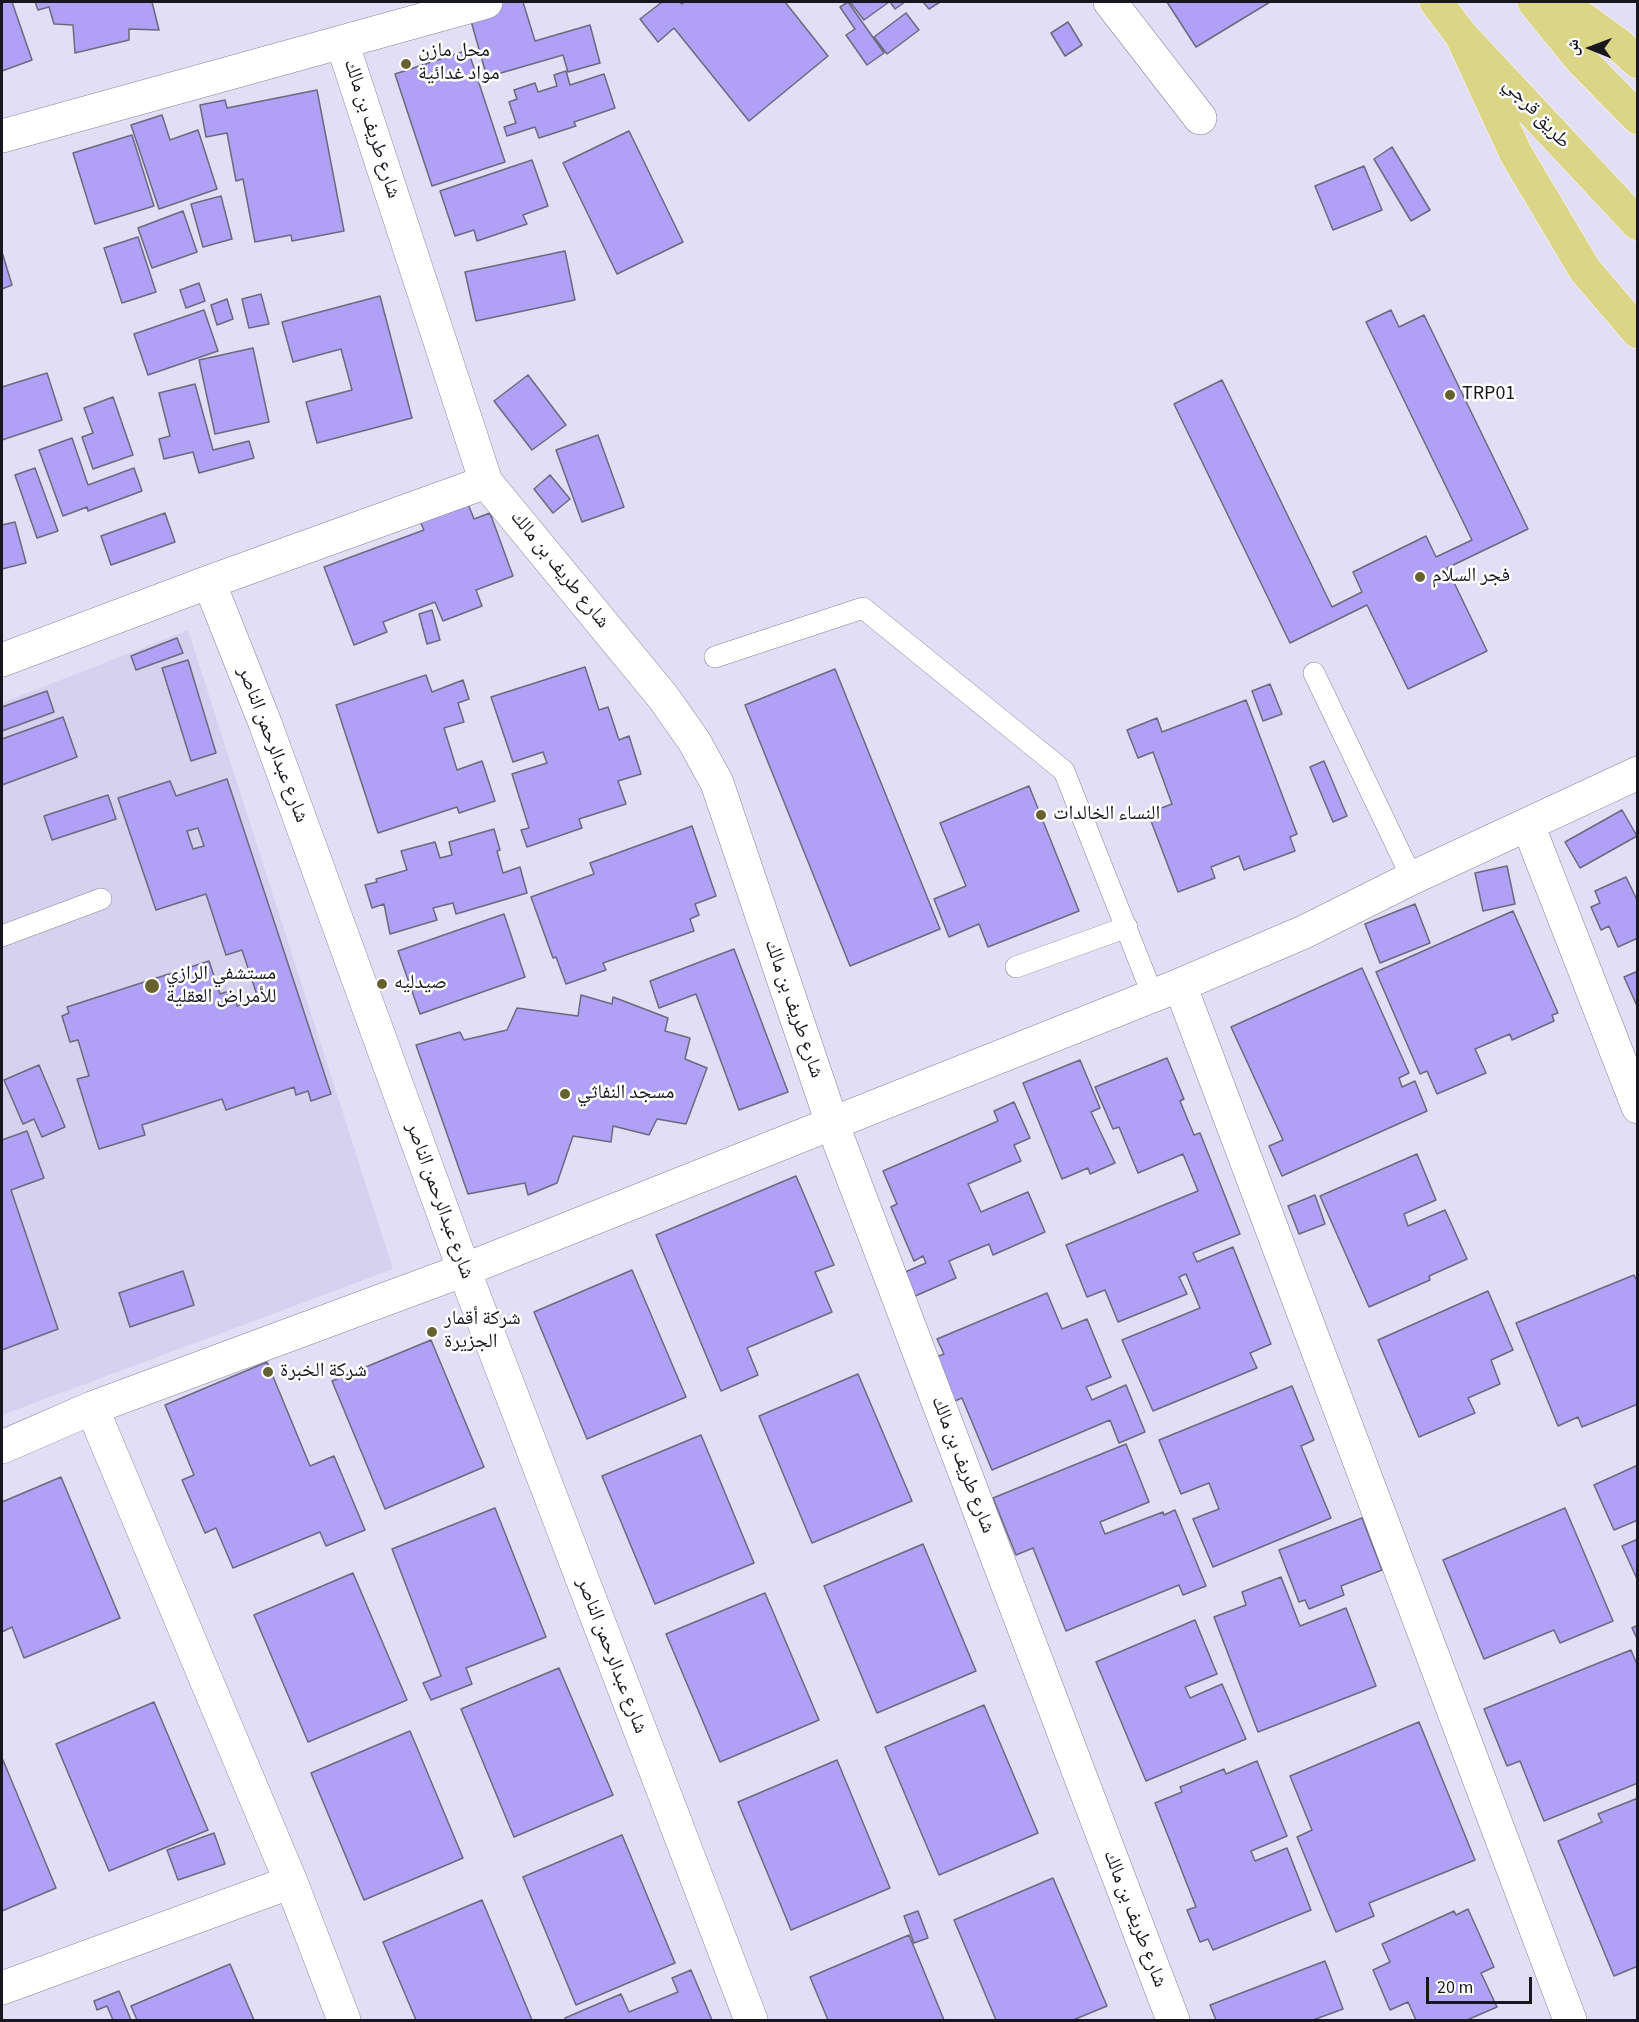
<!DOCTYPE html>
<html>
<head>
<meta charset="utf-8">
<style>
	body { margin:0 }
	#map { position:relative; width:1639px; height:2022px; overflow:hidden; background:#e1def5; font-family:"Source Sans 3","Noto Naskh Arabic",sans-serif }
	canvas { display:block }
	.frame { position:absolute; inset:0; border:3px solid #18171f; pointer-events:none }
	.north { position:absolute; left:1561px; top:18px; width:60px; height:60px; -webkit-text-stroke:4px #fff; paint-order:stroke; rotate:271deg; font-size:16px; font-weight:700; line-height:24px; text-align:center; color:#18171f }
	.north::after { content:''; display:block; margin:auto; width:21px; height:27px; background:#18171f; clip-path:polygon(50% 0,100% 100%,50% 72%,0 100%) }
	.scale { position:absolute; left:1426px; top:1977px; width:106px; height:27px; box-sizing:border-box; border:3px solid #18171f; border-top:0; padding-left:8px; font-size:18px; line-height:21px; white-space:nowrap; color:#18171f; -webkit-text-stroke:4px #fff; paint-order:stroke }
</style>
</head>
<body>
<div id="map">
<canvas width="1639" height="2022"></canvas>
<div class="frame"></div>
<div class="north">ش</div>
<div class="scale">20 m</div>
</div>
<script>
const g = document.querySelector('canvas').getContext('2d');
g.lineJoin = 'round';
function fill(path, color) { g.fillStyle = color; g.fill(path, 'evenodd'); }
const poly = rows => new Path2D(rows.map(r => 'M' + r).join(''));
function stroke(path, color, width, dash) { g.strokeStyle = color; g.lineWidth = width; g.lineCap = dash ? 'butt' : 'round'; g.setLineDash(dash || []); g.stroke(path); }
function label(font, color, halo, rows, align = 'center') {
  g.font = font + ' "Source Sans 3","Noto Naskh Arabic",sans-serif'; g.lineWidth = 5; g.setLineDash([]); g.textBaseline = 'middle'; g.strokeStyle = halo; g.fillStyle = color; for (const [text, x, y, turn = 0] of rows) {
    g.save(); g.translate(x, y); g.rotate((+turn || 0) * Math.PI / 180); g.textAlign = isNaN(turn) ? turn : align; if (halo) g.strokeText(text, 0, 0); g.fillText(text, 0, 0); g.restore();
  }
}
const built = poly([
	[188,630,393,1269,2,1415,2,703]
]);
const building = poly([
	[2,2,12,2,32,60,2,71,2,2],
	[35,2,152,2,159,30,129,29,129,40,75,53,73,25,54,24,49,7,38,10,35,2],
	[487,2,523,2,535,41,590,25,600,63,568,72,563,55,487,77,467,7,487,2],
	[662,2,680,2,682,4,685,2,785,2,828,56,749,121,674,28,658,42,640,19,662,2],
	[848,2,884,53,867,65,846,35,855,29,840,7,848,2],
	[850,2,889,2,864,20,850,2],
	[890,2,905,2,895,9,890,2],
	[923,2,940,2,929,9,923,2],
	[1167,2,1270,2,1196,47,1167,2],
	[906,13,919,30,887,54,874,37,906,13],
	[1068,22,1082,45,1065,56,1051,33,1068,22],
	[468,50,505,162,432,186,395,74,468,50],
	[566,71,570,85,604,74,615,108,574,122,576,126,539,138,535,127,507,136,504,127,516,123,509,102,517,99,514,90,535,83,538,92,557,86,554,75,566,71],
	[317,90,344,231,292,241,291,235,255,242,243,179,236,181,227,133,206,137,200,105,225,100,227,108,317,90],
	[162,115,170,140,198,130,217,189,159,209,131,125,162,115],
	[629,131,683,242,617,274,563,163,629,131],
	[132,135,154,206,95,224,73,153,132,135],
	[1392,147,1430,210,1411,221,1374,159,1392,147],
	[532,160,548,206,523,215,527,224,477,241,474,230,455,236,440,191,532,160],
	[1364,166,1382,210,1333,230,1315,186,1364,166],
	[221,196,232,239,203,247,191,204,221,196],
	[183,211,197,252,152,268,138,228,183,211],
	[138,237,156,292,122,303,104,248,138,237],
	[565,251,575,300,476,321,465,272,565,251],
	[2,252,12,285,2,289,2,252],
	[199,283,205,301,186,308,180,290,199,283],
	[261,294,269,324,249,328,242,299,261,294],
	[380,296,412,418,317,443,306,402,352,390,341,349,293,362,282,322,380,296],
	[227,299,233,319,217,325,211,305,227,299],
	[204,310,218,351,148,375,134,334,204,310],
	[1391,310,1399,327,1424,315,1528,529,1447,568,1487,651,1408,689,1367,605,1290,643,1174,404,1222,380,1332,607,1362,592,1353,572,1426,536,1436,557,1472,540,1366,322,1391,310],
	[253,348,269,422,215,434,199,360,253,348],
	[47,373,62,420,2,440,2,387,47,373],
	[528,375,566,425,532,450,494,401,528,375],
	[195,384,213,450,249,441,254,458,199,473,193,452,164,459,159,439,170,436,159,393,195,384],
	[113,397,133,455,93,469,82,437,93,433,84,408,113,397],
	[598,435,624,507,582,522,556,450,598,435],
	[72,438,88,485,134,468,142,491,88,511,87,507,63,516,39,450,72,438],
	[35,468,58,531,37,538,15,475,35,468],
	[550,475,570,499,553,513,534,489,550,475],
	[466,499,474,519,490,513,513,576,476,590,482,606,443,621,435,602,383,622,387,632,354,645,324,567,424,530,418,517,466,499],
	[165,513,175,542,111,565,101,536,165,513],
	[15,522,26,563,2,569,2,525,15,522],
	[432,610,440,640,427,644,419,614,432,610],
	[177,638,183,653,136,670,131,656,177,638],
	[188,660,216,753,191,761,162,668,188,660],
	[585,667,599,710,608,707,619,740,629,736,641,774,618,781,626,804,579,819,582,828,527,847,521,830,529,828,512,774,547,763,543,752,513,762,491,697,585,667],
	[835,669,940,929,850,966,745,705,835,669],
	[426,675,432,692,463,680,469,699,458,703,464,722,444,728,457,770,482,761,495,801,459,813,457,807,378,833,336,705,426,675],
	[1270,684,1282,714,1263,721,1252,691,1270,684],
	[47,691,54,712,2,731,2,707,47,691],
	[1246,700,1297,834,1290,837,1295,851,1244,870,1239,856,1211,867,1215,878,1178,892,1148,813,1172,804,1153,752,1138,758,1127,730,1157,718,1162,732,1246,700],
	[63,717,77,757,2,785,2,739,63,717],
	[1324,761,1347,816,1333,822,1310,767,1324,761],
	[227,779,331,1094,311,1101,308,1091,296,1095,294,1087,226,1110,222,1099,142,1125,145,1135,99,1149,77,1079,89,1076,78,1040,70,1042,62,1016,69,1013,67,1007,209,961,220,994,232,990,237,1006,258,998,242,950,226,955,206,894,156,910,118,798,170,781,176,796,227,779],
	[198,828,204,846,193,849,187,831,198,828],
	[1029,786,1079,911,988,947,979,924,949,937,934,899,966,886,940,823,1029,786],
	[108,795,116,819,52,840,44,816,108,795],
	[1622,810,1637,836,1580,868,1565,842,1622,810],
	[692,826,716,896,695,904,699,915,690,919,694,931,603,963,606,970,566,984,556,957,553,958,531,897,594,874,590,863,692,826],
	[494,829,500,850,497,851,503,873,520,867,527,893,456,914,453,903,433,908,437,920,390,934,384,904,372,908,365,885,377,882,376,879,407,870,401,851,435,842,440,858,452,855,449,842,494,829],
	[1507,866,1515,904,1483,911,1475,873,1507,866],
	[1626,877,1638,902,1638,938,1618,947,1609,926,1601,930,1591,907,1600,903,1595,891,1626,877],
	[1415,904,1430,943,1380,963,1365,924,1415,904],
	[1513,911,1558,1013,1552,1015,1554,1021,1512,1040,1510,1034,1475,1049,1486,1073,1437,1094,1427,1071,1420,1074,1376,972,1513,911],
	[504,914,525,977,420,1014,398,951,504,914],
	[734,949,788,1092,739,1110,696,994,659,1008,650,981,734,949],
	[1362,968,1409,1073,1399,1078,1402,1087,1415,1081,1427,1111,1282,1176,1269,1146,1283,1140,1231,1027,1362,968],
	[1638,971,1638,1008,1624,977,1638,971],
	[581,995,612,1004,613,997,668,1018,665,1031,690,1038,685,1059,707,1068,686,1124,657,1119,649,1135,613,1126,611,1142,573,1136,557,1183,528,1195,525,1183,468,1194,416,1045,460,1032,464,1040,507,1030,517,1008,578,1016,581,995],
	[1167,1058,1184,1099,1180,1101,1194,1135,1200,1133,1240,1234,1193,1253,1197,1262,1233,1247,1271,1344,1250,1353,1257,1368,1153,1411,1122,1340,1200,1308,1186,1274,1179,1277,1187,1294,1118,1322,1105,1290,1087,1297,1066,1245,1198,1191,1183,1154,1138,1173,1119,1127,1113,1129,1095,1087,1167,1058],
	[1080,1060,1100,1108,1091,1112,1115,1163,1090,1174,1088,1168,1062,1179,1023,1083,1080,1060],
	[39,1065,65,1127,42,1137,34,1119,23,1124,4,1080,39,1065],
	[1014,1102,1030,1138,1014,1145,1021,1161,968,1184,981,1212,1028,1192,1045,1232,993,1255,989,1244,949,1261,956,1278,913,1297,903,1273,926,1263,923,1256,914,1261,891,1207,897,1204,883,1171,998,1121,994,1111,1014,1102],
	[27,1131,44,1178,11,1190,58,1329,2,1350,2,1140,27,1131],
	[1417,1154,1436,1200,1404,1214,1408,1226,1445,1210,1467,1259,1429,1276,1430,1280,1369,1307,1320,1196,1417,1154],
	[796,1176,834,1265,815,1272,832,1312,747,1348,758,1375,721,1391,656,1235,796,1176],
	[1315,1195,1325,1224,1299,1234,1288,1206,1315,1195],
	[632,1270,686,1397,587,1439,534,1312,632,1270],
	[183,1271,194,1305,130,1327,119,1293,183,1271],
	[1634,1275,1638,1283,1638,1404,1582,1427,1578,1417,1558,1426,1516,1323,1634,1275],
	[1488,1291,1513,1350,1491,1360,1500,1384,1468,1398,1475,1413,1419,1437,1378,1340,1488,1291],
	[1047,1293,1062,1329,1087,1319,1111,1377,1086,1387,1092,1400,1126,1385,1145,1432,1119,1443,1110,1420,992,1470,962,1398,950,1403,931,1359,944,1354,937,1339,1047,1293],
	[431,1340,484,1467,385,1509,332,1381,431,1340],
	[267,1362,310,1466,334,1456,365,1530,326,1546,320,1532,233,1568,216,1528,205,1533,182,1480,194,1475,165,1405,267,1362],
	[858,1374,912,1501,812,1543,759,1416,858,1374],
	[1292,1386,1314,1440,1301,1446,1331,1518,1213,1567,1193,1519,1219,1509,1209,1483,1181,1494,1159,1440,1292,1386],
	[701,1435,754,1563,655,1604,602,1476,701,1435],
	[1126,1444,1149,1502,1100,1522,1105,1534,1163,1512,1164,1515,1175,1510,1206,1586,1183,1595,1179,1585,1066,1631,1033,1548,1016,1555,993,1498,1126,1444],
	[1638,1465,1638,1520,1614,1530,1594,1485,1638,1465],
	[61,1477,120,1618,24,1658,12,1627,2,1632,2,1502,61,1477],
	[495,1508,546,1637,466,1668,472,1684,431,1700,423,1683,441,1676,392,1549,495,1508],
	[1565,1508,1613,1621,1560,1643,1554,1630,1484,1659,1443,1560,1565,1508],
	[1362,1518,1382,1570,1341,1586,1344,1595,1309,1609,1305,1600,1299,1602,1279,1550,1362,1518],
	[1638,1539,1638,1581,1622,1546,1638,1539],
	[923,1544,976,1671,877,1713,824,1586,923,1544],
	[353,1573,407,1700,308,1742,254,1615,353,1573],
	[1281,1577,1300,1626,1346,1608,1376,1686,1258,1732,1214,1617,1246,1605,1242,1592,1281,1577],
	[765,1593,819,1720,720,1762,666,1634,765,1593],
	[1195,1620,1217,1674,1185,1687,1190,1698,1222,1684,1246,1739,1146,1781,1096,1662,1195,1620],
	[1638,1625,1638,1641,1632,1628,1638,1625],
	[1631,1650,1638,1667,1638,1783,1544,1821,1520,1761,1507,1766,1484,1709,1631,1650],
	[559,1668,613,1795,514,1837,461,1709,559,1668],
	[154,1702,208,1830,109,1871,56,1744,154,1702],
	[984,1705,1038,1833,939,1875,885,1747,984,1705],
	[1419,1722,1475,1860,1369,1903,1374,1916,1336,1932,1297,1837,1312,1830,1290,1776,1419,1722],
	[410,1731,463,1858,364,1900,311,1773,410,1731],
	[3,1760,56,1888,2,1911,2,1761,3,1760],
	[837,1760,890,1888,791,1930,738,1802,837,1760],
	[1257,1761,1287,1836,1251,1851,1255,1861,1287,1848,1311,1910,1213,1950,1208,1939,1200,1942,1187,1910,1196,1907,1155,1803,1182,1792,1180,1787,1224,1769,1226,1774,1257,1761],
	[1638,1798,1638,1966,1614,1976,1558,1841,1602,1822,1598,1814,1638,1798],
	[214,1833,225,1864,178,1880,167,1850,214,1833],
	[622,1835,675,1963,576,2005,523,1877,622,1835],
	[1053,1878,1107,2006,1073,2020,996,2020,954,1920,1053,1878],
	[482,1900,532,2020,416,2020,383,1942,482,1900],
	[1468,1909,1494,1967,1481,1973,1497,2007,1467,2020,1416,2020,1408,2002,1390,2010,1373,1970,1390,1962,1382,1944,1454,1911,1456,1915,1468,1909],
	[918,1911,928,1938,914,1943,904,1916,918,1911],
	[909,1935,944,2020,828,2020,810,1977,909,1935],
	[1325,1961,1343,2009,1313,2020,1216,2020,1210,2005,1325,1961],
	[230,1964,254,2020,137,2020,131,2006,230,1964],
	[691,1970,712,2020,566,2020,565,2018,621,1994,629,2012,678,1992,672,1978,691,1970],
	[119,1991,131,2020,113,2020,107,2006,97,2010,94,2001,119,1991]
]);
const lane = poly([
	[715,657,863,608,1064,771,1153,996],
	[1314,673,1412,878],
	[2,936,101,899],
	[1016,967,1127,927]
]);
const street = poly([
	[1110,2,1200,118],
	[342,42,486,482,663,697,694,741,717,783,832,1123,1173,2020],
	[2,136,486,2],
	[209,582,265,723,464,1270,751,2020],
	[2,660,209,582,486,482],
	[1528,825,1638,1107],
	[1180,985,1570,2020],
	[92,1408,291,1882,344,2020],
	[2,1447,92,1408,464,1270,1180,985,1304,932,1412,878,1638,773],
	[2,1988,291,1882]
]);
const highway = poly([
	[1436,2,1461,35,1638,224],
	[1534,2,1582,61,1638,118],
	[1560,2,1618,44,1638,62],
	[1461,35,1516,154,1585,270,1638,332]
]);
const markers = [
	[406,64,6,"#66622f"],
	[1450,395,6,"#66622f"],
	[1420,577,6,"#66622f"],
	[1041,815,6,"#66622f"],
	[382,984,6,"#66622f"],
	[152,986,8,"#66622f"],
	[565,1094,6,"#66622f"],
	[432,1332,6,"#66622f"],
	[268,1372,6,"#66622f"]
];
const poiNames = [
	["محل مازن",418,52],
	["مواد غدائية",418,75],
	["TRP01",1462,395],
	["فجر السلام",1432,577],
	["النساء الخالدات",1053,815],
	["مستشفي الرازي",166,975],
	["للأمراض العقلية",166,998],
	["صيدليه",394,984],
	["مسجد النفاثي",577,1094],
	["شركة أقمار",444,1320],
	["الجزيرة",444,1343],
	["شركة الخبرة",280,1372]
];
const streetNames = [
	["طريق قرجي",1536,114,47],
	["شارع طريف بن مالك",371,129,72],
	["شارع طريف بن مالك",559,570,51],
	["شارع عبدالرحمن الناصر",272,745,69],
	["شارع طريف بن مالك",793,1009,71],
	["شارع عبدالرحمن الناصر",439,1201,70],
	["شارع طريف بن مالك",962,1465,69],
	["شارع عبدالرحمن الناصر",611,1656,69],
	["شارع طريف بن مالك",1134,1919,69]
];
fill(built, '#d5d1ef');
fill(building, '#b0a1f7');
stroke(building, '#6c697e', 1.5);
stroke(lane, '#858398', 22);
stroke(street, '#858398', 34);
stroke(highway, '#fff', 34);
stroke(lane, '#fff', 21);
stroke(street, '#fff', 33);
stroke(highway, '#dbd588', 33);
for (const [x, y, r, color] of markers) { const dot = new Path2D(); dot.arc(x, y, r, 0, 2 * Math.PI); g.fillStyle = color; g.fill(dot); stroke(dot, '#fff', 2); }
label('20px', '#18171f', '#fff', poiNames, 'left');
label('20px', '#18171f', '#fff', streetNames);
</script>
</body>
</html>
